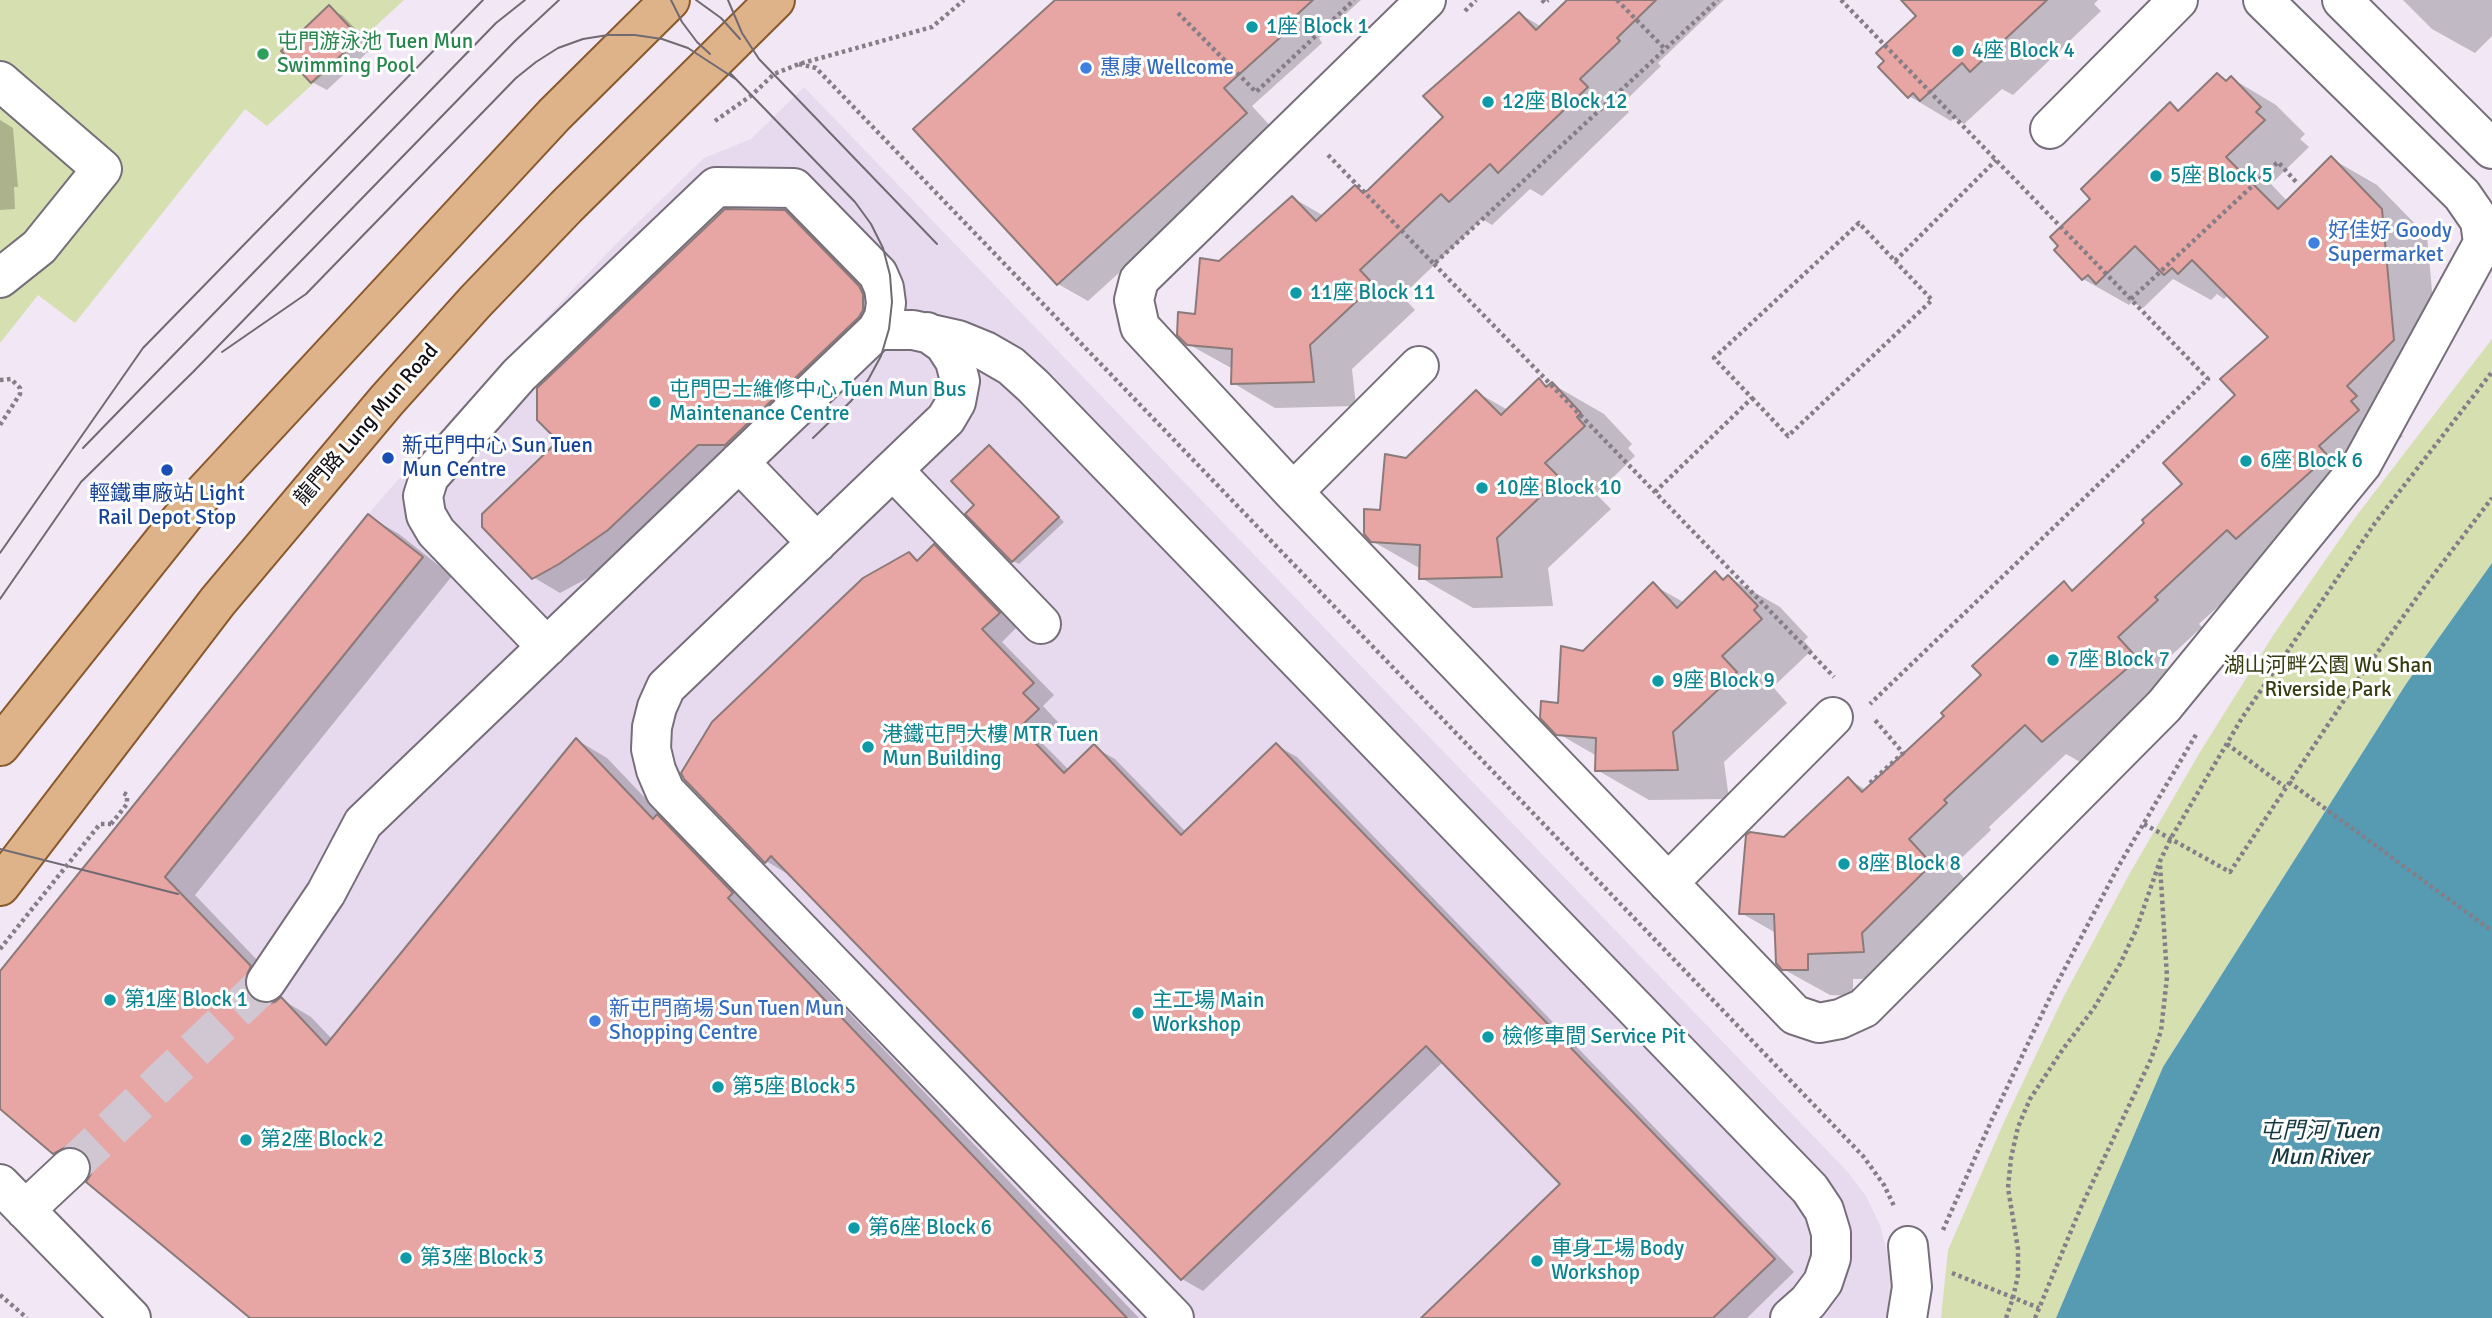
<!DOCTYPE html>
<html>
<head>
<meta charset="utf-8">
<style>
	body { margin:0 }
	canvas { display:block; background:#f1e7f5 }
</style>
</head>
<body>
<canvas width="2492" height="1318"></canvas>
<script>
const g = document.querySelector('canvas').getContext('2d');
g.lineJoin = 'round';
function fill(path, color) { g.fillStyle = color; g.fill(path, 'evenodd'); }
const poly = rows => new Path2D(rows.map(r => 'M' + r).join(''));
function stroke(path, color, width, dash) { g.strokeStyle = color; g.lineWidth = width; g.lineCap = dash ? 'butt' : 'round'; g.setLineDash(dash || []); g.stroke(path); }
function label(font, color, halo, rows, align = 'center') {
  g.font = font + ' Signika,"Noto Sans TC",sans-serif'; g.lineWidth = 6; g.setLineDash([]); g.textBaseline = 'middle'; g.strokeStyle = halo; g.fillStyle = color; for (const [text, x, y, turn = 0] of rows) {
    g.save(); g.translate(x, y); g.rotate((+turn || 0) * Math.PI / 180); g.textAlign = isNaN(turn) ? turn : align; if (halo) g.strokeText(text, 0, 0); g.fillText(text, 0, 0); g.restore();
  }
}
const built = poly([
	[804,87,1846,1170,1866,1196,1880,1225,1888,1256,1891,1289,1888,1318,250,1318,0,1109,0,971,368,514,454,416,610,250,704,158,751,139]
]);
const green = poly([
	[0,0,404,0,267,126,245,109,75,323,38,295,0,343],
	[2492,339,2492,563,2406,684,2163,1067,2056,1318,1941,1318,1948,1250,2004,1122,2064,996,2130,873,2200,752,2274,634,2354,519]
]);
const water = poly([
	[2492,563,2492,1318,2056,1318,2163,1067,2406,684]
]);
const shadow = poly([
	[1057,0,1361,0,1319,38,1322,43,1252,106,1275,131,1088,301,1058,284,916,129],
	[1570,0,1724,0,1658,63,1661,66,1622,104,1629,112,1542,196,1530,189,1492,225,1482,219,1402,296,1415,310,1352,369,1356,406,1275,408,1233,383,1233,369,1188,344,1196,316,1220,263,1293,198,1324,216,1355,187,1366,193,1446,117,1520,14,1542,27],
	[1903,0,2098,0,2094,4,2101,11,2013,95,2002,89,1964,124,1954,118,1951,121,1909,96,1918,16],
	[2403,0,2492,0,2492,36,2475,53,2432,29],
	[329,8,343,16,373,47,327,90,312,82,283,51],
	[2217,75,2228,81,2231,78,2276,105,2305,134,2300,139,2309,147,2271,184,2288,202,2332,159,2377,185,2427,236,2439,367,2391,413,2396,428,2403,436,2363,473,2372,483,2282,564,2271,558,2199,624,2202,627,2162,664,2183,686,2089,767,2066,754,1989,827,1991,830,1953,866,1976,891,1909,978,1853,979,1853,996,1830,995,1783,969,1776,933,1741,913,1785,839,1848,779,1866,790,1947,716,2064,584,2075,590,2147,523,2184,484,2270,337,2229,294,2224,299,2217,294,2211,300,2173,279,2143,308,2132,302,2129,305,2083,279,2056,250,2092,199,2170,104,2181,111],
	[0,120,13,128,18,187,14,187,15,209,0,210],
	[784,212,812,228,886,304,636,546,586,579,560,593,533,577,560,442],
	[1539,381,1549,386,1552,384,1604,414,1632,444,1628,448,1635,456,1596,494,1611,509,1548,568,1553,606,1473,608,1421,578,1421,569,1372,541,1382,512,1407,459,1476,392,1508,410],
	[989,448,996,451,1064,522,1019,564,1013,561,977,505],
	[368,516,399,534,452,576,195,895,280,984,274,999,275,1004,281,999,311,1017,333,1040,577,740,607,758,668,822,687,834,762,911,757,916,1139,1318,252,1318,93,1174,93,1165,85,1170,54,1152,0,1107,0,974],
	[934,546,955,558,1019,625,1002,642,1054,695,1043,706,1058,722,1039,740,1069,770,1094,747,1115,759,1186,832,1276,745,1297,757,1794,1272,1747,1318,1423,1318,1562,1185,1444,1061,1203,1291,1182,1279,788,872,786,873,766,861,909,554,920,561],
	[1715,574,1726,579,1728,577,1780,607,1808,637,1804,641,1812,650,1773,687,1787,703,1724,762,1729,799,1649,800,1597,770,1597,756,1557,733,1559,705,1583,653,1653,585,1685,603]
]);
const building = poly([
	[1055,0,1313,0,1290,21,1294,25,1224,88,1247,113,1057,285,913,129,1055,0],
	[1567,0,1656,0,1617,38,1620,41,1580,79,1588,87,1498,173,1490,164,1449,202,1441,194,1360,270,1374,285,1310,345,1314,382,1231,384,1232,349,1187,345,1177,335,1178,312,1195,314,1200,258,1219,261,1292,196,1316,221,1355,185,1363,193,1368,190,1443,117,1423,96,1519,12,1536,30,1567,0],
	[1901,0,2047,0,1970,72,1962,63,1920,101,1913,93,1908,98,1878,67,1884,61,1876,53,1916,16,1901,0],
	[329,5,360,38,311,83,281,51,329,5],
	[2217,73,2226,81,2231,76,2261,107,2256,112,2265,120,2226,157,2278,209,2331,156,2382,209,2394,340,2347,386,2357,396,2351,401,2359,410,2319,446,2328,456,2236,539,2227,530,2155,597,2158,600,2118,637,2138,659,2042,742,2025,725,1944,800,1947,803,1909,839,1932,864,1862,933,1864,952,1808,954,1808,970,1782,970,1776,963,1774,914,1739,914,1746,835,1750,832,1784,837,1848,777,1862,792,1944,716,1941,713,1981,675,1972,666,2064,581,2072,591,2144,523,2142,520,2182,484,2163,463,2235,395,2220,379,2268,337,2192,260,2178,274,2172,268,2164,275,2135,246,2096,284,2088,275,2082,280,2054,250,2058,246,2050,237,2090,199,2081,189,2170,102,2178,111,2217,73],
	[725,209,785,210,859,286,863,294,863,310,859,317,725,445,698,445,608,530,559,564,532,579,482,527,482,514,558,441,537,420,537,388,725,209],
	[1539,378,1546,387,1552,382,1581,413,1577,417,1585,426,1545,463,1560,478,1497,538,1502,577,1419,579,1420,545,1371,542,1364,534,1364,509,1380,510,1385,454,1406,458,1476,390,1501,415,1539,378],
	[989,445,1059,517,1012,562,965,514,974,505,951,481,989,445],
	[368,514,423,557,165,877,251,966,244,981,247,992,253,1000,265,1004,275,1002,281,997,326,1045,576,738,653,819,657,814,733,893,728,898,1127,1318,250,1318,86,1182,91,1174,91,1164,85,1153,76,1147,66,1147,53,1154,0,1109,0,971,368,514],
	[934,544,1000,613,982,629,1034,683,1023,693,1039,709,1020,727,1064,773,1094,744,1181,835,1276,743,1775,1259,1713,1318,1421,1318,1560,1184,1426,1046,1181,1280,771,856,765,863,684,779,681,773,712,722,863,578,909,552,917,561,934,544],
	[1715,571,1723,580,1728,575,1758,606,1754,610,1762,619,1722,656,1737,672,1673,732,1678,770,1595,771,1596,738,1556,735,1540,718,1541,701,1558,703,1561,646,1583,651,1653,582,1677,608,1715,571]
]);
const minorTunnel = poly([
	[70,1168,266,982]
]);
const path = poly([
	[1542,0,1545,3,1548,0],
	[1617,0,1665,49],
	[1841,0,2208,379,1870,704],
	[1465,11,1476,0],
	[1178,13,1256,92,1354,0],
	[799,64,816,68,1863,1156,1884,1185,1895,1208],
	[715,121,752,95,774,74,799,64,932,27,964,0],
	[1328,155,1434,264,1718,0],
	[1434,264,1834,677],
	[2131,299,2278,162,2298,184],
	[0,380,11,379,20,388,20,394,0,425],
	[1752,398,1788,436,1932,300,1895,261],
	[1655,492,1752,398,1714,358,1859,223,1895,261,1996,160],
	[2227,744,2285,787],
	[2289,782,2492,931],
	[1870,783,1903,753,1875,720],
	[111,824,127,804,127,795,122,792],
	[2144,824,2230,872,2357,681,2428,582,2492,498],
	[1943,1230,1993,1117,2053,991,2118,867,2197,733],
	[1952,1273,2039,1308],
	[0,1295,27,1318],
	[2006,1318,2013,1298,2018,1275,2018,1249,2008,1188,2011,1158,2018,1127,2030,1099,2063,1049,2094,1008,2120,964,2136,930,2160,861,2171,838,2242,718,2375,523,2492,372],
	[2035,1318,2081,1207,2151,1059,2161,1031,2167,977,2160,865]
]);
const minor = poly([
	[1426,0,1139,280,1134,300,1140,327,1293,492,1795,1015,1819,1023,1840,1019,1864,1008,2164,706,2362,464,2483,243,2480,221,2462,195,2263,0],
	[2342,0,2492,149],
	[0,81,102,169,39,247,0,278],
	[2050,129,2178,0],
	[877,330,913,330,958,340,985,351,1011,366,1033,386,1810,1189,1824,1210,1831,1233,1831,1258,1823,1282,1808,1302,1790,1318],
	[927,332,944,344,955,361,960,381,956,402,946,419,666,687,657,707,652,727,651,749,656,770,665,791,1174,1318],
	[739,462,817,543],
	[893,470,1041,624],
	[1293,492,1419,366],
	[1668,883,1833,717],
	[266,982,326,893,363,823,877,330,884,317,886,303,884,288,878,274,794,188,716,187,519,375,429,477,423,496,426,515,436,532,547,647],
	[0,1184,131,1318],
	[25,1210,70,1168],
	[1907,1318,1912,1287,1908,1246]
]);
const major = poly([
	[0,746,189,509,554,115,670,0],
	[0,886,218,601,387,400,475,302,566,207,775,0]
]);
const tram = poly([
	[671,0,682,22,697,42,710,54],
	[696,0,721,18,740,39],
	[728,0,742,33,759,59,937,244],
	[730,73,855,202,871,224,883,248,890,275,892,302,889,329,881,356,868,380,851,401,813,438],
	[222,352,306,294,516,78,536,62,558,48,583,39,608,35,635,35,662,39,688,48,737,80],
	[83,448,496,23,525,0],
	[0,553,143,348,483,0],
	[0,599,81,482,193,372,515,41,559,0],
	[0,849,178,894]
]);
const pathBridge = poly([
	[0,949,100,824,111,824]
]);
const markers = [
	[1252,27,7,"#0f9aa8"],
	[1958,51,7,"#0f9aa8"],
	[263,54,7,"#2e9e5b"],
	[1086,68,7,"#3f7fe0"],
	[1488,102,7,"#0f9aa8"],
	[2156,176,7,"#0f9aa8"],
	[2314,243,7,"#3f7fe0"],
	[1296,293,7,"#0f9aa8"],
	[655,402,7,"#0f9aa8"],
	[388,458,7,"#1a4fb4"],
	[2246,461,7,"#0f9aa8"],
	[167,470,7,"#1a4fb4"],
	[1482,488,7,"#0f9aa8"],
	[2053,660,7,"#0f9aa8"],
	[1658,681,7,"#0f9aa8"],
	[868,747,7,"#0f9aa8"],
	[1844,864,7,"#0f9aa8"],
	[110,1000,7,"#0f9aa8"],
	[1138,1013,7,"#0f9aa8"],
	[595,1021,7,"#3f7fe0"],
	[1488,1037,7,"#0f9aa8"],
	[718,1087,7,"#0f9aa8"],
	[246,1140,7,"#0f9aa8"],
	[854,1228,7,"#0f9aa8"],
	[406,1258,7,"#0f9aa8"],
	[1537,1261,7,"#0f9aa8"]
];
const cultureNames = [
	["1座 Block 1",1266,27],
	["4座 Block 4",1972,51],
	["12座 Block 12",1502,102],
	["5座 Block 5",2170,176],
	["11座 Block 11",1310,293],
	["屯門巴士維修中心 Tuen Mun Bus",669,390],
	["Maintenance Centre",669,414],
	["6座 Block 6",2260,461],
	["10座 Block 10",1496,488],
	["7座 Block 7",2067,660],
	["9座 Block 9",1672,681],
	["港鐵屯門大樓 MTR Tuen",882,735],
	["Mun Building",882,759],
	["8座 Block 8",1858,864],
	["第1座 Block 1",124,1000],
	["主工場 Main",1152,1001],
	["Workshop",1152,1025],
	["檢修車間 Service Pit",1502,1037],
	["第5座 Block 5",732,1087],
	["第2座 Block 2",260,1140],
	["第6座 Block 6",868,1228],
	["車身工場 Body",1551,1249],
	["Workshop",1551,1273],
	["第3座 Block 3",420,1258]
];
const leisureNames = [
	["屯門游泳池 Tuen Mun",277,42],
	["Swimming Pool",277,66]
];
const shopNames = [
	["惠康 Wellcome",1100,68],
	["好佳好 Goody",2328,231],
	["Supermarket",2328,255],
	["新屯門商場 Sun Tuen Mun",609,1009],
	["Shopping Centre",609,1033]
];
const streetNames = [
	["龍門路 Lung Mun Road",367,425,-49]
];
const transitNames = [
	["新屯門中心 Sun Tuen",402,446],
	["Mun Centre",402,470],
	["輕鐵車廠站 Light",167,494,"center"],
	["Rail Depot Stop",167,518,"center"]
];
const parkNames = [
	["湖山河畔公園 Wu Shan",2328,666],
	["Riverside Park",2328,690]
];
const waterNames = [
	["屯門河 Tuen",2319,1132],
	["Mun River",2319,1158]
];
fill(built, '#e8daee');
fill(green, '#d6dfb0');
fill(water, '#569bb1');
fill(shadow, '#0003');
fill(building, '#e7a6a3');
stroke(building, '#8b7a79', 2);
stroke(minorTunnel, '#d0c7d3', 38, [38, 19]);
stroke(minor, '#766e79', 42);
stroke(major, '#89592d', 42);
stroke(path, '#857e88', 4.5, [3.5, 3.5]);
stroke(minor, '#fff', 38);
stroke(major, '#dfb389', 38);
stroke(tram, '#706a73', 2);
stroke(pathBridge, '#857e88', 4.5, [3.5, 3.5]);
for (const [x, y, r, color] of markers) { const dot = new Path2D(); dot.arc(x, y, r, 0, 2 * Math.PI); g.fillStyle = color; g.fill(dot); stroke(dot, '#fff', 2.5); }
label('21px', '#0d838f', '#fff', cultureNames, 'left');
label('21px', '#27864d', '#fff', leisureNames, 'left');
label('21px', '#366cbe', '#fff', shopNames, 'left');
label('21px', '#120f14', '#fff', streetNames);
label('21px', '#164399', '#fff', transitNames, 'left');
label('21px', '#353c10', '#fff', parkNames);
label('italic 23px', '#173943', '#fff', waterNames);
</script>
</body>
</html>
